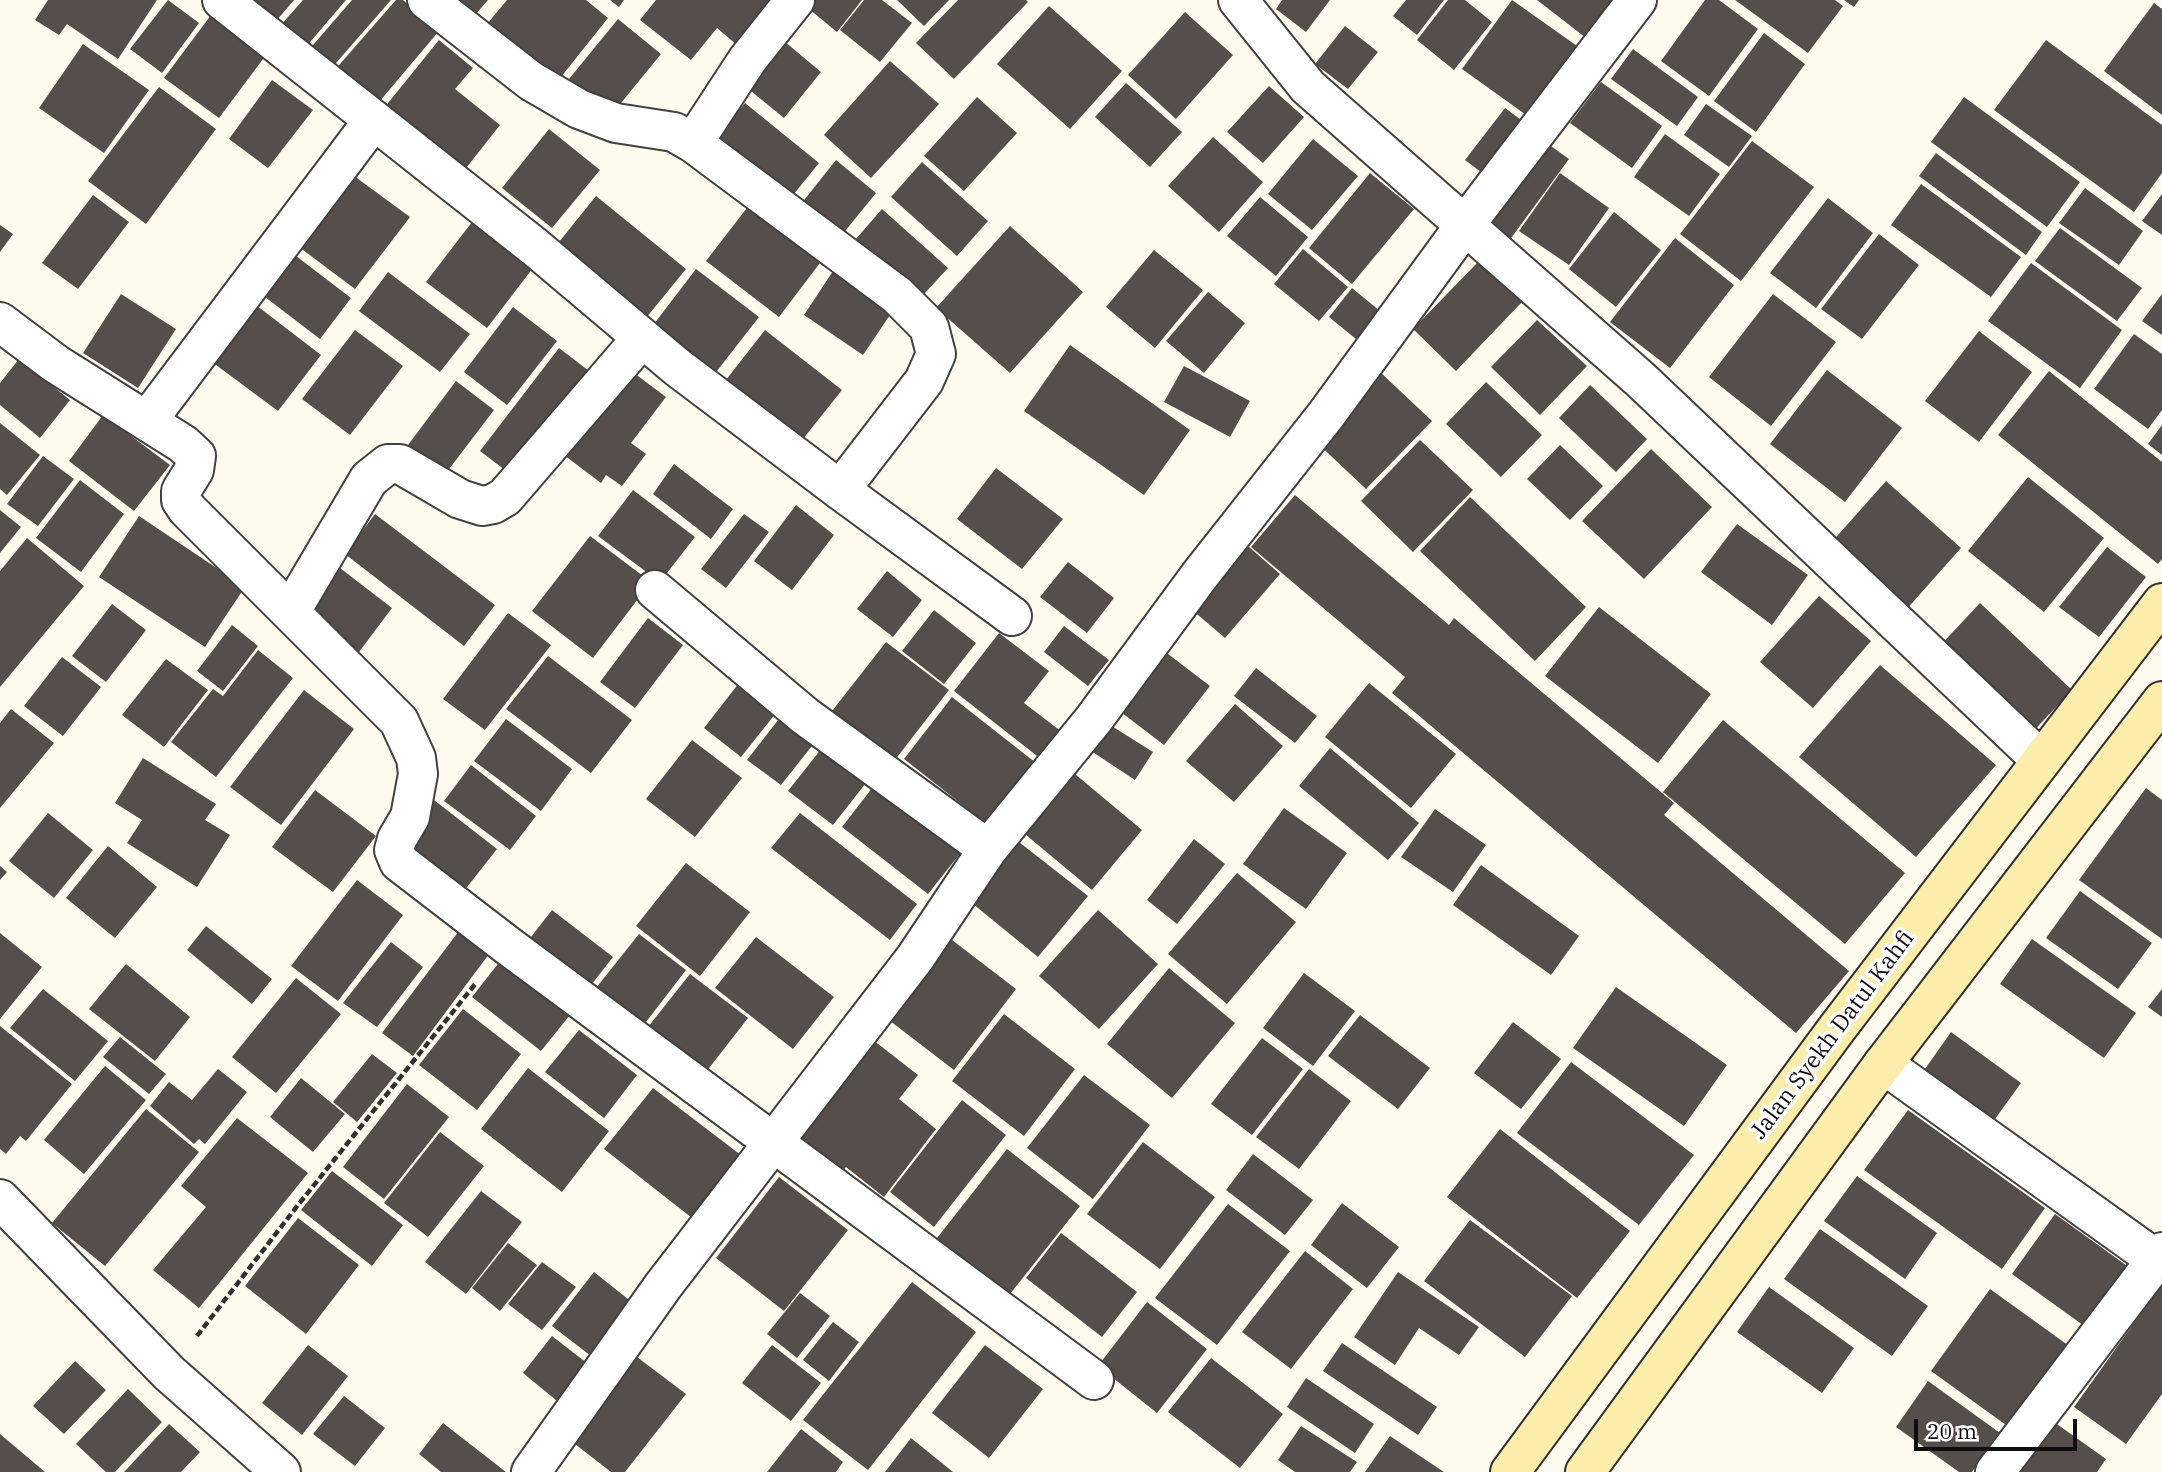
<!DOCTYPE html>
<html>
<head>
<meta charset="utf-8">
<style>
	body { margin:0 }
	#map { position:relative; width:2162px; height:1472px; overflow:hidden; background:#fffaee; font-family:"IBM Plex Serif",serif }
	canvas { display:block }
	.scale { position:absolute; left:1914px; top:1419px; width:163px; height:32px; box-sizing:border-box; border:4px solid #0e0e0e; border-top:0; padding-left:9px; font-size:21px; line-height:24px; white-space:nowrap; color:#0e0e0e; -webkit-text-stroke:5px #fff; paint-order:stroke }
</style>
</head>
<body>
<div id="map">
<canvas width="2162" height="1472"></canvas>
<div class="scale">20 m</div>
</div>
<script>
const g = document.querySelector('canvas').getContext('2d');
g.lineJoin = 'round';
function fill(path, color) { g.fillStyle = color; g.fill(path, 'evenodd'); }
const poly = rows => new Path2D(rows.map(r => 'M' + r).join(''));
function stroke(path, color, width, dash) { g.strokeStyle = color; g.lineWidth = width; g.lineCap = dash ? 'butt' : 'round'; g.setLineDash(dash || []); g.stroke(path); }
function label(font, color, halo, rows, align = 'center') {
  g.font = font + ' "IBM Plex Serif",serif'; g.lineWidth = 7; g.setLineDash([]); g.textBaseline = 'middle'; g.strokeStyle = halo; g.fillStyle = color; for (const [text, x, y, turn = 0] of rows) {
    g.save(); g.translate(x, y); g.rotate((+turn || 0) * Math.PI / 180); g.textAlign = isNaN(turn) ? turn : align; if (halo) g.strokeText(text, 0, 0); g.fillText(text, 0, 0); g.restore();
  }
}
const building = poly([
	[48,0,157,0,118,59,67,24,59,35,35,20],
	[168,0,199,23,162,73,130,49],
	[239,0,294,0,271,27],
	[303,0,346,0,305,48,280,26],
	[352,0,391,0,329,71,307,52],
	[396,0,403,0,439,31,374,108,333,72],
	[456,0,488,0,475,15],
	[507,0,586,0,608,18,553,87,482,30],
	[610,0,624,0,619,7],
	[656,0,775,0,744,51,717,28,691,60,640,20],
	[798,0,862,0,837,32],
	[864,0,882,0,912,23,880,62,840,30],
	[897,0,949,0,924,26],
	[958,0,1026,0,1028,2,954,79,916,43],
	[1282,0,1330,0,1306,32,1276,9],
	[1406,0,1444,0,1417,35,1393,16],
	[1448,0,1465,0,1492,22,1454,70,1417,40],
	[1512,0,1587,53,1536,122,1462,69],
	[1537,0,1623,0,1590,41],
	[1705,0,1719,0,1758,29,1709,96,1661,61],
	[1735,0,1835,0,1843,6,1808,53],
	[1844,0,1859,0,1854,7],
	[2154,3,2162,9,2162,115,2104,71],
	[1049,6,1122,71,1070,129,997,64],
	[214,11,269,51,219,118,164,78],
	[1185,12,1233,55,1176,119,1128,75],
	[618,19,661,54,612,114,569,79],
	[1345,26,1378,52,1348,89,1315,64],
	[1764,33,1805,64,1756,132,1714,101],
	[439,40,473,68,455,89,500,125,463,172,384,108],
	[2046,40,2162,125,2162,173,2134,212,1994,110],
	[784,41,821,72,784,118,746,87],
	[83,44,149,90,104,153,39,108],
	[1633,49,1698,97,1677,126,1611,79],
	[890,61,939,104,871,178,824,135],
	[272,80,313,110,268,168,229,139],
	[1601,82,1662,126,1632,168,1570,123],
	[1126,83,1182,132,1150,167,1095,117],
	[1269,86,1304,117,1263,163,1227,132],
	[159,87,216,129,146,224,88,181],
	[977,97,1017,133,964,191,924,156],
	[1964,97,2080,182,2047,227,1931,142],
	[745,103,819,163,785,205,711,145],
	[1706,104,1752,136,1729,167,1684,135],
	[1505,108,1532,128,1494,182,1465,160],
	[549,129,600,170,552,228,502,188],
	[1665,134,1720,174,1689,216,1634,177],
	[1537,136,1569,159,1506,245,1475,222],
	[1213,137,1263,182,1219,232,1168,186],
	[1313,139,1358,176,1312,230,1268,194],
	[1752,141,1814,187,1741,281,1680,234],
	[1936,153,2042,232,2026,255,1919,176],
	[836,160,876,193,837,241,797,209],
	[922,162,988,221,957,256,891,197],
	[350,173,410,217,355,289,295,244],
	[1370,173,1414,209,1352,284,1309,248],
	[1560,173,1609,208,1569,265,1519,231],
	[1921,184,2021,257,1991,297,1891,225],
	[2085,188,2143,231,2119,265,2059,223],
	[2162,194,2162,235,2142,221],
	[93,195,129,222,78,289,42,263],
	[596,196,686,269,646,318,555,247],
	[1260,197,1308,237,1276,276,1227,236],
	[1828,198,1873,233,1816,308,1770,273],
	[753,200,826,255,779,317,706,261],
	[882,209,948,268,913,306,848,248],
	[1614,212,1661,250,1616,307,1569,269],
	[472,222,533,268,487,328,426,282],
	[0,225,13,234,0,252],
	[1010,226,1083,292,1010,373,936,308],
	[2060,228,2142,288,2117,321,2035,261],
	[1879,234,1919,265,1862,339,1821,309],
	[1675,238,1734,285,1670,368,1610,322],
	[283,246,351,298,320,339,252,287],
	[1303,249,1348,287,1319,321,1274,284],
	[1154,250,1203,290,1155,348,1106,307],
	[839,262,898,303,863,355,804,315],
	[1478,262,1522,302,1456,371,1413,329],
	[2031,263,2122,330,2080,388,1988,321],
	[696,269,759,317,706,385,644,337],
	[388,272,470,334,440,372,359,311],
	[1352,288,1380,311,1356,339,1329,317],
	[1208,292,1245,323,1204,373,1166,341],
	[121,294,176,329,138,388,83,353],
	[1773,294,1836,342,1771,426,1709,377],
	[2162,294,2162,335,2142,321],
	[252,302,321,355,278,411,208,359],
	[513,307,557,341,507,405,464,372],
	[1537,320,1587,366,1540,415,1491,367],
	[355,330,403,366,350,435,302,399],
	[765,330,842,390,799,444,722,385],
	[1979,331,2032,372,1979,442,1925,401],
	[2134,334,2162,354,2162,410,2148,429,2094,389],
	[1070,345,1190,430,1144,495,1024,411],
	[559,348,597,377,518,480,480,451],
	[19,359,70,400,40,438,0,405,0,383],
	[622,364,666,397,631,443,646,454,622,486,606,475,601,483,556,449],
	[1184,366,1250,401,1230,437,1164,402],
	[1827,370,1902,428,1845,502,1770,444],
	[1379,371,1432,421,1366,489,1313,439],
	[2049,371,2162,462,2162,559,2158,564,1998,435],
	[456,381,494,410,443,477,405,449],
	[1486,382,1542,435,1501,477,1446,424],
	[1590,385,1647,439,1616,472,1559,418],
	[103,415,170,465,134,511,69,461],
	[0,423,40,455,7,495,0,489],
	[2162,425,2162,455,2148,444],
	[1420,440,1473,490,1413,552,1361,501],
	[1560,445,1603,486,1570,520,1527,479],
	[1651,449,1712,507,1644,579,1582,521],
	[43,456,74,479,38,526,7,504],
	[674,464,733,509,711,539,653,494],
	[996,468,1063,519,1022,569,957,519],
	[2028,477,2104,538,2044,612,1968,551],
	[80,480,124,514,81,572,36,538],
	[1886,481,1961,548,1905,611,1830,544],
	[633,490,695,537,660,582,598,536],
	[1295,495,1449,625,1454,618,1674,803,1664,815,1849,971,1796,1033,1392,693,1405,677,1251,547],
	[1470,497,1586,607,1535,661,1420,551],
	[796,505,834,535,792,590,754,561],
	[0,510,21,527,0,553],
	[375,514,495,605,464,646,345,554],
	[744,514,769,532,726,588,701,569],
	[139,516,245,587,205,647,99,577],
	[1737,524,1808,575,1772,625,1701,572],
	[590,536,651,582,593,658,532,611],
	[27,538,84,586,0,687,0,571],
	[1240,539,1280,574,1225,638,1184,603],
	[2107,547,2146,577,2099,637,2059,607],
	[1068,562,1114,598,1087,633,1040,597],
	[340,568,392,608,356,656,304,616],
	[887,571,922,600,893,637,857,609],
	[1819,596,1871,641,1813,708,1760,662],
	[1980,603,2072,690,2027,738,1935,651],
	[112,604,146,630,106,682,72,656],
	[1599,607,1711,694,1658,763,1545,676],
	[934,610,976,643,944,684,902,651],
	[508,613,551,645,485,730,443,699],
	[648,618,683,645,635,708,600,682],
	[232,625,258,646,223,691,197,671],
	[1064,626,1109,660,1088,686,1044,652],
	[999,633,1049,671,1024,703,1062,732,1041,759,954,691],
	[886,642,949,690,888,769,825,720],
	[1155,644,1210,686,1164,745,1109,703],
	[258,650,293,678,216,777,171,742,213,689,223,696],
	[548,656,632,720,591,773,506,709],
	[62,657,101,687,63,736,24,706],
	[166,659,208,690,164,747,122,715],
	[1880,665,1996,765,1916,857,1799,757],
	[1256,668,1317,716,1295,743,1234,696],
	[739,683,776,713,741,757,704,728],
	[1369,683,1456,754,1411,808,1325,737],
	[304,690,354,729,281,825,230,787],
	[952,697,1036,763,987,824,904,759],
	[1235,704,1283,746,1234,802,1186,761],
	[789,706,823,732,781,785,747,760],
	[11,709,54,743,0,808,0,723],
	[1099,718,1153,752,1135,780,1082,745],
	[506,719,572,769,541,811,474,761],
	[1723,720,1905,873,1845,944,1663,792],
	[829,739,873,774,833,825,788,791],
	[692,740,742,778,695,837,646,799],
	[1330,748,1419,823,1388,860,1299,786],
	[143,758,216,804,205,820,230,835,197,887,127,843,142,820,115,803],
	[471,765,536,816,510,850,444,801],
	[1069,769,1142,830,1092,890,1019,829],
	[883,774,970,841,928,894,842,827],
	[2146,788,2162,800,2162,939,2079,880],
	[315,790,376,836,333,892,272,847],
	[434,800,497,849,460,896,397,848],
	[1284,808,1347,853,1306,909,1243,864],
	[1435,809,1486,845,1453,892,1401,857],
	[48,813,93,850,54,898,9,861],
	[800,813,917,904,890,940,771,848],
	[1010,835,1088,896,1038,957,962,895],
	[1194,839,1225,864,1177,924,1147,900],
	[108,846,157,887,115,938,66,898],
	[686,863,750,912,700,976,636,926],
	[1481,865,1579,936,1551,975,1453,905],
	[0,866,7,872,0,880],
	[1237,873,1296,922,1227,1004,1168,954],
	[357,880,403,915,338,1001,291,966],
	[2080,891,2152,943,2118,989,2046,938],
	[552,910,613,957,581,998,520,951],
	[1098,910,1158,964,1099,1029,1039,976],
	[465,923,495,946,413,1056,382,1033],
	[206,926,272,979,252,1004,187,950],
	[0,933,42,967,0,1019],
	[943,933,1016,989,954,1070,881,1014],
	[639,934,686,970,636,1035,588,998],
	[756,937,834,997,793,1049,715,988],
	[2032,939,2136,1013,2104,1058,2000,984],
	[391,942,423,967,377,1027,343,1003],
	[508,951,578,1005,541,1051,472,997],
	[126,964,190,1017,155,1061,89,1009],
	[1169,968,1235,1023,1172,1098,1107,1044],
	[1304,973,1355,1011,1313,1066,1263,1028],
	[690,974,748,1018,706,1072,648,1027],
	[296,978,341,1014,276,1093,232,1057],
	[1616,987,1727,1065,1684,1126,1573,1048],
	[43,989,108,1041,75,1081,10,1028],
	[2162,989,2162,1017,2148,1007],
	[463,1009,521,1054,477,1110,419,1065],
	[1004,1014,1075,1069,1024,1136,952,1081],
	[1360,1015,1430,1068,1398,1109,1328,1056],
	[1513,1022,1561,1059,1521,1109,1474,1073],
	[0,1026,72,1084,26,1141,20,1136,6,1154,0,1149],
	[579,1030,637,1075,604,1118,545,1072],
	[1951,1032,2021,1083,1990,1126,1920,1076],
	[864,1033,918,1075,899,1099,936,1129,884,1197,846,1167,837,1178,783,1135],
	[120,1037,166,1074,149,1094,103,1057],
	[1262,1038,1303,1069,1252,1135,1211,1104],
	[372,1054,397,1073,357,1122,333,1102],
	[1571,1062,1694,1155,1639,1225,1517,1133],
	[105,1066,146,1100,84,1174,44,1140],
	[528,1068,609,1131,562,1192,481,1129],
	[218,1069,247,1092,205,1144,199,1139,194,1144,150,1106,169,1082,192,1100],
	[1309,1069,1351,1101,1299,1169,1256,1137],
	[1084,1075,1150,1125,1093,1199,1027,1148],
	[301,1078,345,1114,313,1152,270,1117],
	[407,1084,449,1117,384,1199,343,1167],
	[653,1088,750,1162,701,1225,604,1149],
	[962,1100,1006,1135,934,1227,890,1192],
	[146,1109,199,1152,105,1266,52,1223],
	[1908,1110,2045,1208,2002,1269,1864,1170],
	[237,1118,308,1173,199,1308,153,1270,206,1207,181,1186],
	[1500,1129,1630,1231,1577,1298,1447,1197],
	[440,1132,484,1166,428,1237,384,1203],
	[1143,1142,1215,1197,1160,1269,1087,1214],
	[1007,1149,1080,1206,1002,1304,930,1247],
	[1253,1154,1313,1200,1285,1235,1226,1190],
	[332,1171,403,1225,372,1266,301,1210],
	[1857,1176,1937,1233,1905,1279,1824,1221],
	[779,1177,848,1230,784,1311,716,1258],
	[481,1191,522,1222,466,1294,425,1262],
	[1342,1203,1399,1247,1367,1288,1311,1245],
	[1228,1204,1290,1251,1217,1345,1155,1298],
	[2055,1214,2137,1273,2094,1333,2012,1274],
	[298,1218,359,1265,306,1334,245,1286],
	[1470,1220,1572,1296,1525,1357,1424,1281],
	[1820,1229,1928,1306,1892,1356,1784,1279],
	[1061,1233,1137,1292,1102,1337,1026,1278],
	[508,1243,537,1265,500,1311,472,1288],
	[1305,1251,1353,1289,1291,1369,1242,1332],
	[542,1262,576,1287,542,1330,508,1304],
	[594,1272,633,1303,591,1356,552,1326],
	[1398,1272,1479,1327,1459,1355,1419,1328,1395,1365,1354,1337],
	[912,1282,976,1332,868,1470,803,1420],
	[2162,1284,2162,1394,2126,1444,2074,1407],
	[1769,1287,1854,1348,1822,1393,1737,1332],
	[1990,1289,2072,1348,2013,1430,1931,1371],
	[800,1293,830,1316,797,1358,767,1334],
	[1147,1302,1207,1349,1157,1413,1098,1366],
	[833,1322,859,1342,829,1381,803,1360],
	[552,1336,592,1367,562,1405,523,1373],
	[1342,1343,1437,1407,1418,1435,1323,1371],
	[308,1345,348,1376,302,1435,262,1403],
	[772,1345,821,1383,791,1421,742,1383],
	[985,1345,1043,1389,989,1458,932,1413],
	[629,1351,686,1394,625,1472,611,1472,562,1434],
	[1211,1358,1283,1414,1240,1468,1168,1412],
	[75,1361,106,1390,64,1434,33,1406],
	[1306,1378,1374,1424,1355,1453,1287,1407],
	[1928,1381,2000,1433,1972,1472,1959,1472,1896,1427],
	[128,1389,162,1422,115,1472,106,1472,76,1444],
	[344,1396,385,1428,355,1466,313,1434],
	[2054,1422,2106,1459,2097,1472,2019,1472],
	[443,1423,506,1472,441,1472,419,1454],
	[169,1424,200,1452,181,1472,124,1472],
	[1301,1426,1357,1462,1350,1472,1295,1472,1278,1460],
	[801,1429,843,1462,836,1472,767,1472],
	[0,1434,45,1472,0,1472],
	[1390,1436,1444,1472,1365,1472],
	[911,1438,953,1472,885,1472]
]);
const path = poly([
	[197,1336,298,1205,476,983]
]);
const street = poly([
	[222,0,536,248,677,367,840,490,1012,616],
	[427,0,531,81,579,109,616,123,674,132,693,143,897,295,929,327,936,354,924,381,840,490],
	[1238,0,1308,87,1641,380,2041,760],
	[693,143,748,59,795,0],
	[0,322,56,364,183,444,196,456,194,470,181,491,181,500,187,509,399,721,416,758,418,774,410,817,397,839,394,850,399,862,507,945,1094,1380],
	[147,421,373,121],
	[655,590,805,716,988,849],
	[291,611,369,479,388,464,400,464,460,499,482,506,493,504,505,497,642,338],
	[1883,1064,2157,1260],
	[0,1199,169,1373,281,1472],
	[531,1472,663,1286,915,958,988,849,1094,719,1200,575,1326,415,1465,225,1637,0],
	[1995,1472,2162,1252]
]);
const secondary = poly([
	[1510,1472,1835,1031,2162,603],
	[1585,1472,1883,1064,2162,701]
]);
const streetNames = [
	["Jalan Syekh Datul Kahfi",1833,1035,-53]
];
fill(building, '#564e4a');
stroke(street, '#414141', 42);
stroke(secondary, '#303030', 42);
stroke(path, '#303030', 4.5, [7, 3.5]);
stroke(street, '#fff', 38);
stroke(secondary, '#fdedab', 38);
label('23px', '#0e0e0e', '#fff', streetNames);
</script>
</body>
</html>
